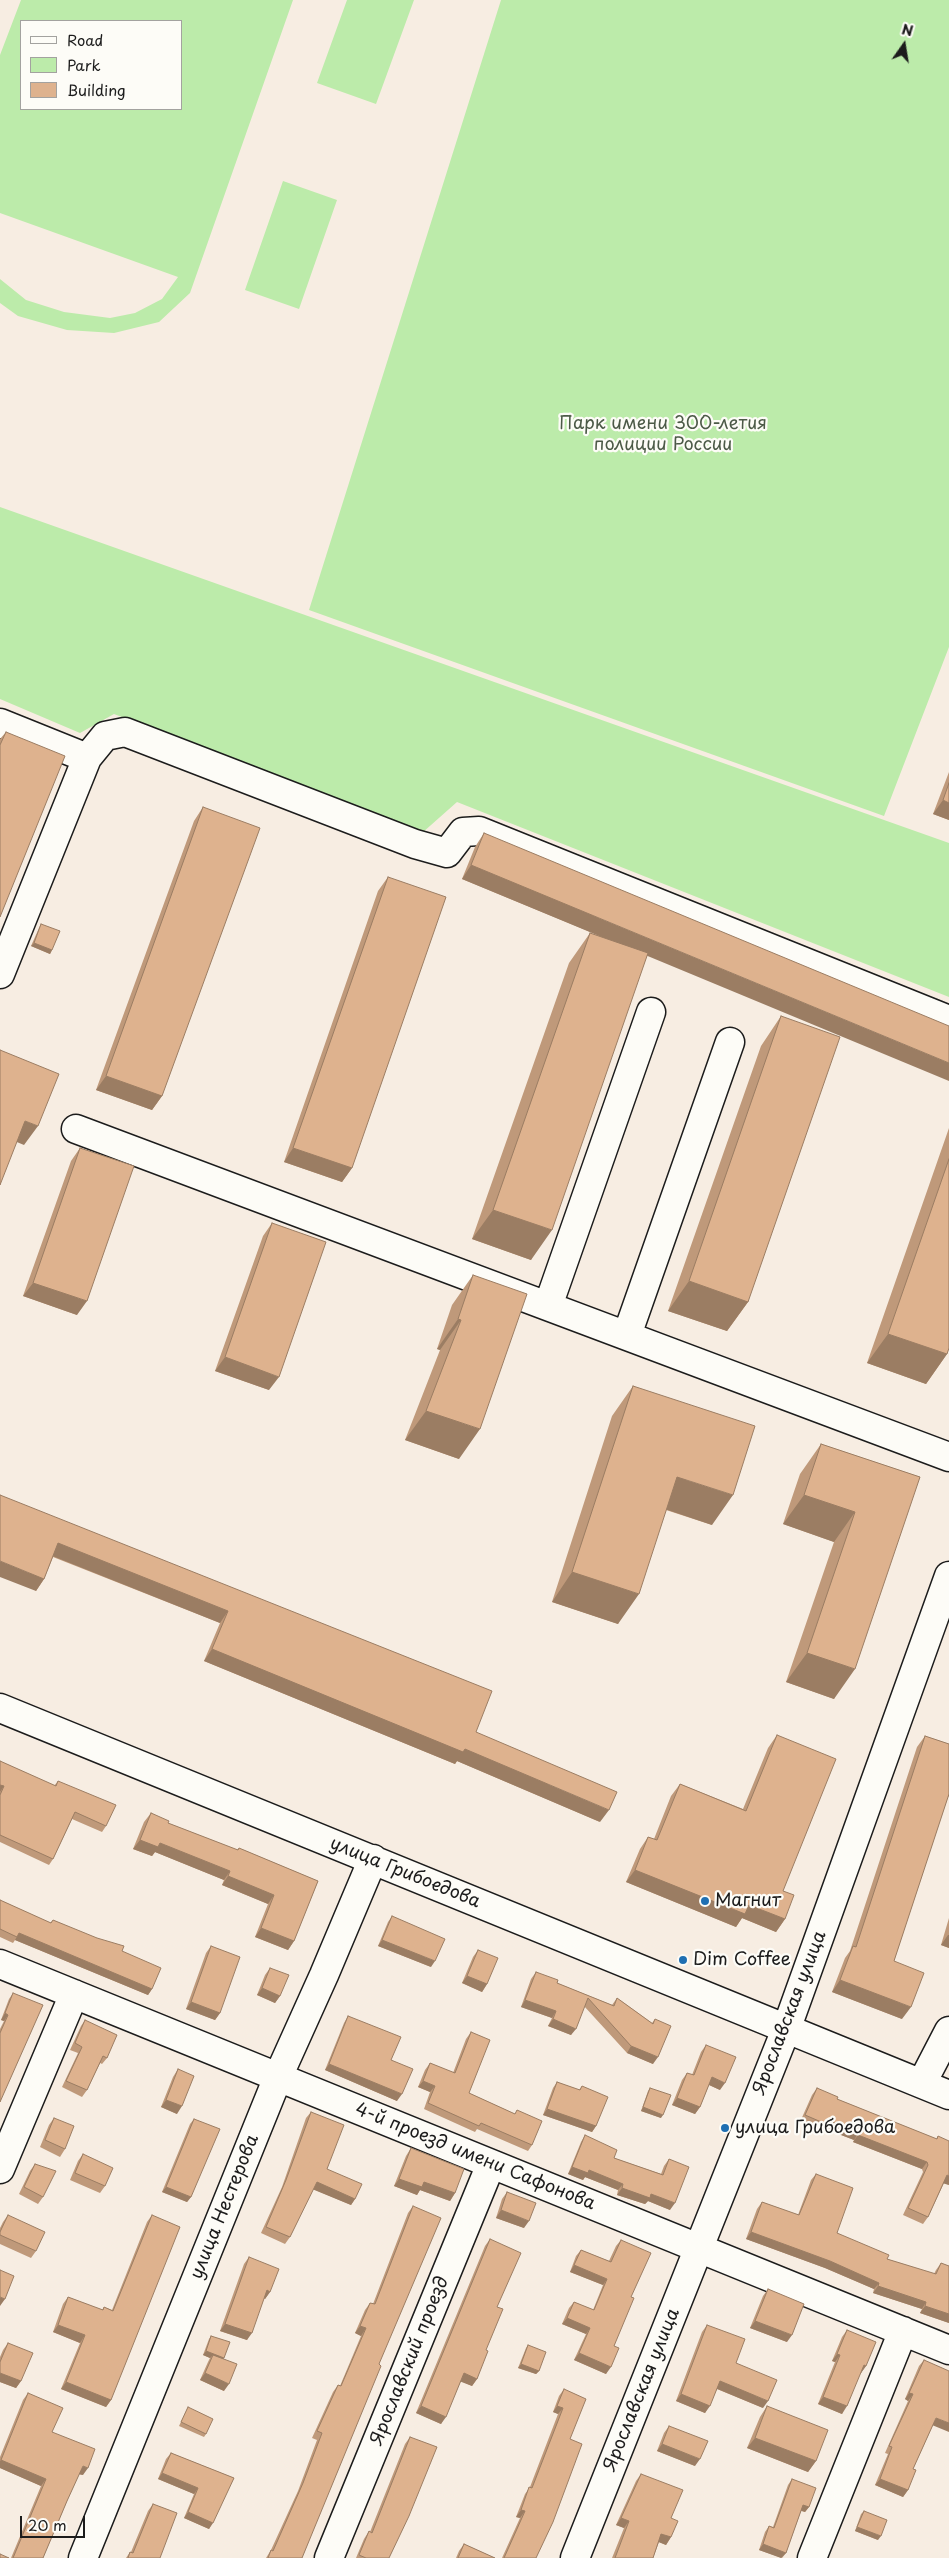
<!DOCTYPE html>
<html>
<head>
<meta charset="utf-8">
<style>
	body { margin:0 }
	#map { position:relative; width:949px; height:2558px; overflow:hidden; background:#f7ede2; font-family:"Playpen Sans",sans-serif }
	canvas { display:block }
	.legend { position:absolute; left:20px; top:20px; width:162px; height:90px; box-sizing:border-box; background:#fdfcf7; border:1px solid #a3a29f; margin:0; padding:6px 9px; list-style:none; font-size:15px; color:#1c1c1c }
	.legend li { display:flex; align-items:center; gap:10px; height:25px }
	.legend b { width:25px; border:1px solid #a3a29f }
	.north { position:absolute; left:879px; top:20px; width:50px; height:50px; -webkit-text-stroke:4px #fdfcf7; paint-order:stroke; rotate:13deg; font-size:14px; font-weight:700; line-height:20px; text-align:center; color:#1c1c1c }
	.north::after { content:''; display:block; margin:auto; width:18px; height:22px; background:#1c1c1c; clip-path:polygon(50% 0,100% 100%,50% 72%,0 100%) }
	.scale { position:absolute; left:20px; top:2516px; width:65px; height:22px; box-sizing:border-box; border:2px solid #1c1c1c; border-top:0; padding-left:6px; font-size:15px; line-height:18px; white-space:nowrap; color:#1c1c1c; -webkit-text-stroke:4px #fdfcf7; paint-order:stroke }
</style>
</head>
<body>
<div id="map">
<canvas width="949" height="2558"></canvas>
<ul class="legend">
<li><b style="height:6px;background:#fdfcf7"></b>Road</li>
<li><b style="height:14px;background:#bcebaa"></b>Park</li>
<li><b style="height:14px;background:#deb28e"></b>Building</li>
</ul>
<div class="north">N</div>
<div class="scale">20 m</div>
</div>
<script>
const g = document.querySelector('canvas').getContext('2d');
g.lineJoin = 'round';
function fill(path, color) { g.fillStyle = color; g.fill(path, 'evenodd'); }
const poly = rows => new Path2D(rows.map(r => 'M' + r).join(''));
function stroke(path, color, width, dash) { g.strokeStyle = color; g.lineWidth = width; g.lineCap = dash ? 'butt' : 'round'; g.setLineDash(dash || []); g.stroke(path); }
function label(font, color, halo, rows, align = 'center') {
  g.font = font + ' "Playpen Sans",sans-serif'; g.lineWidth = 4.5; g.setLineDash([]); g.textBaseline = 'middle'; g.strokeStyle = halo; g.fillStyle = color; for (const [text, x, y, turn = 0] of rows) {
    g.save(); g.translate(x, y); g.rotate((+turn || 0) * Math.PI / 180); g.textAlign = isNaN(turn) ? turn : align; if (halo) g.strokeText(text, 0, 0); g.fillText(text, 0, 0); g.restore();
  }
}
const green = poly([
	[21,0,293,0,190,293,159,322,114,333,67,330,18,316,0,303,0,279,26,300,64,312,110,318,135,313,162,299,178,277,0,213,0,55],
	[21,21,181,21,181,109,21,109],
	[347,0,414,0,376,104,317,83],
	[501,0,949,0,949,647,884,816,309,610],
	[283,181,337,200,299,309,245,290],
	[0,507,949,843,949,997,457,802,422,833,114,714,80,733,0,699]
]);
const minor = poly([
	[0,723,87,758],
	[0,974,87,758,105,736,125,732,415,844,447,853,463,832,479,831,949,1020],
	[76,1129,949,1457],
	[548,1306,651,1012],
	[627,1335,730,1042],
	[0,1708,949,2095],
	[0,1964,949,2350],
	[922,2083,949,2031],
	[0,2169,74,1994],
	[83,2558,278,2077,324,1975,373,1859],
	[329,2558,491,2164],
	[575,2558,787,2027,949,1576],
	[812,2558,903,2331]
]);
const wall = poly([
	[6,732,0,917,0,739],
	[949,772,949,820,933,814],
	[203,807,162,1096,152,1110,96,1090,194,821],
	[484,833,647,956,531,1260,472,1239,569,963,590,933,600,936,462,879,475,847],
	[388,877,352,1168,342,1182,284,1162,378,891],
	[41,924,52,950,50,954,31,946,39,928],
	[781,1016,748,1302,727,1331,668,1311,761,1046],
	[949,1128,949,1348,947,1354,926,1384,867,1363],
	[80,1148,77,1315,23,1296,71,1161],
	[272,1223,269,1390,215,1371,263,1236],
	[473,1275,459,1459,405,1440,440,1350,437,1349,452,1305],
	[633,1386,712,1525,666,1510,618,1624,552,1602,612,1416],
	[821,1444,920,1477,834,1699,786,1682,834,1542,783,1524,800,1474],
	[0,1495,476,1732,600,1822,457,1761,455,1764,204,1661,220,1623,53,1557,44,1579,36,1591],
	[777,1735,783,1891,785,1919,776,1932,742,1918,736,1927,626,1882,640,1849,648,1837,654,1839,671,1796,680,1784,743,1809,768,1748],
	[925,1736,949,1744,949,1797,948,1796,894,1961,902,2019,832,1992,845,1958,850,1951,917,1747],
	[0,1761,54,1786,58,1781,106,1826,102,1832,72,1819,53,1859,49,1865,0,1842],
	[151,1813,168,1823,237,1850,239,1848,318,1881,294,1941,288,1950,255,1937,268,1904,222,1885,224,1880,155,1852,152,1856,133,1849,144,1822],
	[0,1900,50,1923,53,1920,122,1951,152,1989,148,1995,15,1940,13,1943,0,1937],
	[392,1916,431,1967,378,1946,388,1922],
	[949,1918,949,1948,941,1945],
	[211,1946,220,2013,215,2020,186,2009,206,1953],
	[478,1950,487,1984,482,1992,462,1983,473,1957],
	[270,1968,280,1996,275,2003,257,1995,265,1975],
	[536,1972,557,1983,612,2005,617,1998,652,2023,655,2019,653,2064,627,2053,584,2006,571,2035,548,2026,552,2018,521,2007,531,1979],
	[13,1993,0,2102,0,2029,4,2021,1,2020,9,1999],
	[348,2016,391,2060,397,2101,325,2070,344,2023],
	[85,2020,107,2058,102,2064,100,2063,87,2090,82,2097,62,2087,78,2053,70,2050,81,2026],
	[471,2032,469,2093,515,2114,517,2110,532,2145,528,2151,477,2129,475,2132,424,2109,430,2092,418,2087,425,2070,430,2063,453,2073,466,2039],
	[706,2045,720,2090,709,2085,700,2107,695,2114,672,2105,682,2080,687,2073,692,2075,701,2052],
	[178,2069,177,2114,161,2107,173,2077],
	[557,2082,579,2090,582,2086,596,2126,592,2132,543,2115,553,2088],
	[650,2088,661,2118,641,2111,648,2091],
	[817,2088,837,2099,936,2139,938,2136,949,2185,944,2183,928,2217,923,2224,903,2215,923,2172,922,2169,853,2142,854,2140,823,2128,821,2131,800,2122,812,2095],
	[311,2112,327,2169,355,2199,351,2205,313,2189,290,2237,285,2244,261,2233,282,2187,306,2118],
	[54,2118,65,2149,60,2157,40,2147,49,2125],
	[194,2119,191,2197,187,2202,162,2192,190,2124],
	[585,2135,614,2158,661,2174,664,2166,669,2159,670,2210,648,2201,645,2204,617,2195,618,2190,585,2177,583,2180,568,2174,581,2142],
	[411,2148,455,2193,450,2201,420,2190,417,2195,394,2186,406,2156],
	[83,2154,105,2186,100,2193,70,2180,78,2161],
	[35,2164,43,2197,38,2204,19,2194,30,2171],
	[816,2174,837,2233,887,2259,934,2274,936,2270,941,2263,949,2266,949,2323,920,2313,922,2309,873,2293,874,2289,825,2268,746,2239,757,2209,762,2202,798,2215,811,2180],
	[507,2192,524,2228,496,2218,502,2199],
	[413,2206,379,2364,302,2558,266,2558,271,2550,298,2491,317,2440,312,2438,333,2392,338,2385,340,2386,361,2336,355,2333,365,2310,370,2303,373,2304,408,2213],
	[8,2215,36,2251,31,2258,0,2244,0,2228,3,2222],
	[152,2215,111,2400,106,2407,61,2389,80,2343,53,2332,63,2304,68,2297,102,2310,104,2307,112,2310,147,2222],
	[490,2239,497,2307,477,2379,472,2386,461,2381,441,2424,416,2413,485,2246],
	[621,2240,631,2297,614,2346,606,2374,574,2360,586,2334,562,2324,569,2308,574,2302,593,2310,603,2285,570,2272,576,2256,581,2250,609,2261,616,2246],
	[249,2257,270,2292,265,2299,264,2298,247,2340,220,2331,244,2264],
	[768,2289,787,2342,750,2328,763,2296],
	[707,2325,736,2363,763,2408,717,2389,705,2413,676,2401,702,2332],
	[847,2330,866,2366,861,2373,860,2373,842,2414,818,2404,835,2362,832,2361,842,2337],
	[211,2336,224,2358,223,2359,224,2391,200,2380,208,2362,210,2358,203,2355,209,2339],
	[8,2343,21,2381,16,2388,0,2382,0,2357,3,2350],
	[528,2345,539,2371,536,2374,518,2368,526,2348],
	[924,2360,933,2425,913,2469,908,2490,903,2497,875,2485,888,2454,885,2453,908,2401,905,2399,919,2366],
	[564,2389,570,2439,536,2558,502,2558,520,2518,516,2517,525,2494,530,2487,558,2414,553,2412,559,2396],
	[28,2393,52,2432,83,2475,79,2474,67,2501,43,2558,11,2558,41,2486,0,2468,0,2457,23,2400],
	[767,2406,816,2461,808,2472,747,2448,760,2417],
	[188,2407,206,2434,204,2437,179,2426],
	[669,2426,695,2466,657,2451,664,2433],
	[410,2437,389,2558,356,2558,364,2539,369,2531,370,2532,405,2444],
	[171,2453,234,2478,209,2529,184,2518,194,2494,158,2479,166,2459],
	[641,2474,671,2518,671,2537,666,2545,659,2542,653,2558,612,2558,624,2528,616,2525,636,2481],
	[792,2479,809,2507,805,2512,801,2511,786,2553,782,2558,759,2550,765,2532,769,2526,773,2527,788,2485],
	[153,2504,160,2558,126,2558,130,2552,131,2552,148,2511],
	[864,2511,878,2540,855,2531,861,2514],
	[464,2544,495,2558,456,2558,459,2551]
]);
const shadedWall = poly([
	[943,800,949,803,949,820,933,814],
	[471,865,949,1063,949,1081,462,879],
	[34,943,52,950,50,954,31,946],
	[106,1076,162,1096,152,1110,96,1090],
	[25,1121,38,1126,24,1145,12,1140],
	[293,1148,352,1168,342,1182,284,1162],
	[493,1210,552,1230,531,1260,472,1239],
	[689,1281,748,1302,727,1331,668,1311],
	[33,1283,87,1301,77,1315,23,1296],
	[458,1319,461,1320,440,1350,437,1349],
	[888,1334,947,1354,926,1384,867,1363],
	[225,1357,279,1377,269,1390,215,1371],
	[426,1411,480,1429,459,1459,405,1440],
	[677,1477,733,1495,712,1525,656,1506],
	[804,1495,855,1512,834,1542,783,1524],
	[58,1543,228,1611,220,1623,50,1555],
	[0,1561,44,1579,36,1591,0,1577],
	[572,1572,639,1594,618,1624,552,1602],
	[212,1649,465,1749,609,1810,600,1822,457,1761,455,1764,204,1661],
	[807,1653,855,1669,834,1699,786,1682],
	[0,1785,4,1786,0,1792],
	[140,1840,160,1843,230,1871,224,1880,155,1852,152,1856,133,1849],
	[635,1870,749,1905,785,1919,776,1932,742,1918,736,1927,626,1882],
	[228,1876,274,1895,268,1904,222,1885],
	[261,1928,294,1941,288,1950,255,1937],
	[19,1933,152,1989,148,1995,15,1940],
	[948,1935,949,1935,949,1948,941,1945],
	[382,1940,435,1961,431,1967,378,1946],
	[467,1976,487,1984,482,1992,462,1983],
	[840,1980,911,2007,902,2019,832,1992],
	[262,1988,280,1996,275,2003,257,1995],
	[525,2000,556,2011,552,2018,521,2007],
	[191,2002,220,2013,215,2020,186,2009],
	[5,2013,8,2015,4,2021,1,2020],
	[553,2019,576,2029,571,2035,548,2026],
	[631,2046,658,2057,653,2064,627,2053],
	[329,2064,402,2094,397,2101,325,2070],
	[712,2077,725,2083,720,2090,707,2084],
	[423,2081,435,2086,430,2092,418,2087],
	[677,2098,700,2107,695,2114,672,2105],
	[166,2100,182,2106,177,2114,161,2107],
	[643,2107,663,2115,661,2118,641,2111],
	[547,2109,596,2126,592,2132,543,2115],
	[827,2120,859,2132,854,2140,823,2128],
	[858,2135,927,2162,922,2169,853,2142],
	[572,2167,589,2170,623,2184,618,2190,585,2177,583,2180,568,2174],
	[947,2175,949,2176,949,2185,942,2183],
	[399,2179,424,2182,455,2193,450,2201,420,2190,417,2195,394,2186],
	[317,2182,355,2199,351,2205,312,2189],
	[166,2187,191,2197,187,2202,162,2192],
	[622,2188,651,2194,675,2203,670,2210,648,2201,645,2204,617,2195],
	[501,2210,529,2221,524,2228,496,2218],
	[751,2232,830,2261,879,2283,874,2289,825,2268,746,2239],
	[574,2265,607,2279,603,2285,570,2272],
	[878,2286,926,2302,922,2309,873,2293],
	[267,2290,270,2292,265,2299,262,2297],
	[0,2297,5,2299,0,2306],
	[925,2306,949,2314,949,2323,920,2313],
	[567,2318,590,2328,586,2334,562,2324],
	[755,2321,792,2335,787,2342,750,2328],
	[225,2324,252,2333,247,2340,220,2331],
	[58,2325,85,2335,80,2343,53,2332],
	[360,2326,366,2328,361,2336,355,2333],
	[206,2351,224,2358,221,2362,213,2355,210,2358,203,2355],
	[579,2353,611,2367,606,2374,574,2360],
	[837,2354,840,2355,835,2362,832,2361],
	[521,2364,539,2371,536,2374,518,2368],
	[864,2365,866,2366,861,2373,859,2372],
	[0,2373,21,2381,16,2388,0,2382],
	[205,2373,229,2384,224,2391,200,2380],
	[464,2373,477,2379,472,2386,459,2381],
	[720,2381,768,2401,763,2408,715,2388],
	[66,2382,111,2400,106,2407,61,2389],
	[909,2393,913,2394,908,2401,905,2399],
	[681,2394,710,2406,705,2413,676,2401],
	[823,2397,847,2406,842,2414,818,2404],
	[421,2406,446,2417,441,2424,416,2413],
	[557,2406,563,2408,558,2414,553,2412],
	[936,2418,949,2423,949,2432,932,2425],
	[755,2438,816,2461,808,2472,747,2448],
	[662,2444,700,2459,695,2466,657,2451],
	[1,2460,46,2479,41,2486,0,2468,0,2461],
	[83,2466,88,2468,83,2475,78,2474],
	[162,2473,198,2488,194,2494,158,2479],
	[880,2479,908,2490,903,2497,875,2485],
	[803,2505,809,2507,805,2512,800,2510],
	[521,2510,525,2511,520,2518,516,2517],
	[188,2512,213,2523,209,2529,184,2518],
	[621,2518,629,2521,624,2528,616,2525],
	[857,2527,881,2536,878,2540,855,2531],
	[661,2534,671,2537,666,2545,656,2541],
	[763,2544,786,2553,781,2558,759,2550]
]);
const building = poly([
	[6,732,65,756,0,917,0,745,6,732],
	[949,783,949,803,943,800,949,783],
	[203,807,260,828,162,1096,106,1076,203,807],
	[484,833,949,1026,949,1063,471,865,484,833],
	[388,877,446,897,352,1168,293,1148,388,877],
	[41,924,60,931,52,950,34,943,41,924],
	[590,933,648,953,552,1230,493,1210,590,933],
	[781,1016,840,1037,748,1302,689,1281,781,1016],
	[0,1050,59,1074,38,1126,25,1121,0,1185,0,1050],
	[80,1148,134,1166,87,1301,33,1283,80,1148],
	[949,1159,949,1348,947,1354,888,1334,949,1159],
	[272,1223,326,1242,279,1377,225,1357,272,1223],
	[473,1275,527,1294,480,1429,426,1411,461,1320,458,1319,473,1275],
	[633,1386,755,1426,733,1495,677,1477,639,1594,572,1572,633,1386],
	[821,1444,920,1477,855,1669,807,1653,855,1512,804,1495,821,1444],
	[0,1495,492,1691,476,1732,617,1792,609,1810,465,1749,463,1752,212,1649,228,1611,58,1543,44,1579,0,1561,0,1495],
	[777,1735,836,1759,783,1891,794,1895,785,1919,749,1905,745,1914,635,1870,648,1837,657,1840,680,1784,746,1811,777,1735],
	[925,1736,949,1744,949,1794,894,1961,924,1973,911,2007,840,1980,853,1946,856,1947,925,1736],
	[0,1761,56,1786,58,1781,116,1805,106,1826,75,1812,53,1859,0,1835,0,1795,4,1786,0,1785,0,1761],
	[151,1813,169,1821,168,1823,238,1850,239,1848,318,1881,294,1941,261,1928,274,1895,228,1876,230,1871,160,1843,158,1847,140,1840,151,1813],
	[0,1900,51,1923,53,1920,97,1938,124,1946,122,1951,161,1968,152,1989,19,1933,17,1937,0,1929,0,1900],
	[392,1916,445,1939,435,1961,382,1940,392,1916],
	[211,1946,240,1957,220,2013,191,2002,211,1946],
	[478,1950,498,1958,487,1984,467,1976,478,1950],
	[270,1968,289,1975,280,1996,262,1988,270,1968],
	[536,1972,558,1980,557,1983,614,2006,617,1998,653,2024,655,2019,671,2026,658,2057,631,2046,588,1998,576,2029,553,2019,556,2011,525,2000,536,1972],
	[13,1993,43,2005,0,2102,0,2033,8,2015,5,2013,13,1993],
	[348,2016,401,2037,391,2060,413,2069,402,2094,329,2064,348,2016],
	[85,2020,117,2035,107,2058,103,2056,87,2090,66,2081,82,2047,75,2043,85,2020],
	[471,2032,490,2040,469,2093,515,2114,517,2110,542,2121,532,2145,481,2123,479,2126,428,2103,435,2086,423,2081,430,2063,455,2073,471,2032],
	[706,2045,736,2057,725,2083,712,2077,700,2107,677,2098,687,2073,694,2075,706,2045],
	[178,2069,194,2076,182,2106,166,2100,178,2069],
	[557,2082,580,2090,582,2086,608,2097,596,2126,547,2109,557,2082],
	[650,2088,671,2095,663,2115,643,2107,650,2088],
	[817,2088,838,2097,837,2099,937,2139,938,2136,949,2141,949,2176,947,2175,928,2217,908,2208,928,2165,927,2162,858,2135,859,2132,827,2120,826,2124,805,2115,817,2088],
	[311,2112,344,2125,327,2169,362,2184,355,2199,317,2182,290,2237,266,2227,286,2180,311,2112],
	[54,2118,74,2126,65,2149,45,2140,54,2118],
	[194,2119,220,2129,191,2197,166,2187,194,2119],
	[585,2135,617,2150,614,2158,663,2175,669,2159,689,2167,675,2203,651,2194,650,2198,622,2188,623,2184,589,2170,588,2173,572,2167,585,2135],
	[411,2148,464,2169,455,2193,424,2182,422,2187,399,2179,411,2148],
	[83,2154,113,2168,105,2186,75,2173,83,2154],
	[35,2164,56,2171,43,2197,24,2187,35,2164],
	[816,2174,853,2188,837,2233,889,2255,887,2259,936,2274,941,2263,949,2266,949,2314,925,2306,926,2302,878,2286,879,2283,830,2261,751,2232,762,2202,799,2215,816,2174],
	[507,2192,536,2203,529,2221,501,2210,507,2192],
	[413,2206,441,2218,379,2364,381,2366,302,2558,268,2558,271,2550,273,2551,303,2483,322,2433,317,2431,338,2385,341,2386,366,2328,360,2326,370,2303,375,2304,413,2206],
	[8,2215,45,2232,36,2251,0,2235,0,2232,8,2215],
	[152,2215,180,2227,111,2400,66,2382,85,2335,58,2325,68,2297,103,2310,104,2307,113,2311,152,2215],
	[490,2239,521,2253,497,2307,503,2309,486,2350,488,2351,477,2379,464,2373,446,2417,421,2406,490,2239],
	[621,2240,651,2253,631,2297,634,2298,614,2346,619,2348,611,2367,579,2353,590,2328,567,2318,574,2302,594,2310,607,2279,574,2265,581,2250,611,2262,621,2240],
	[249,2257,279,2269,270,2292,267,2290,252,2333,225,2324,249,2257],
	[0,2270,14,2276,5,2299,0,2297,0,2270],
	[768,2289,804,2304,792,2335,755,2321,768,2289],
	[707,2325,745,2339,736,2363,777,2380,768,2401,720,2381,710,2406,681,2394,707,2325],
	[847,2330,876,2342,866,2366,864,2365,847,2406,823,2397,840,2355,837,2354,847,2330],
	[211,2336,230,2342,224,2358,206,2351,211,2336],
	[8,2343,33,2353,21,2381,0,2373,0,2362,8,2343],
	[528,2345,546,2352,539,2371,521,2364,528,2345],
	[213,2355,237,2364,229,2384,205,2373,213,2355],
	[924,2360,949,2371,949,2423,936,2418,913,2469,916,2470,908,2490,880,2479,892,2447,889,2446,913,2394,909,2393,924,2360],
	[564,2389,586,2399,570,2439,582,2444,553,2522,536,2558,504,2558,525,2511,521,2510,529,2487,532,2488,563,2408,557,2406,564,2389],
	[28,2393,63,2408,52,2432,95,2449,88,2468,83,2466,67,2501,43,2558,13,2558,46,2479,1,2460,28,2393],
	[767,2406,828,2430,816,2461,755,2438,767,2406],
	[188,2407,213,2419,206,2434,181,2422,188,2407],
	[669,2426,708,2441,700,2459,662,2444,669,2426],
	[410,2437,437,2447,409,2516,389,2558,366,2558,359,2555,369,2531,372,2533,410,2437],
	[171,2453,234,2478,213,2523,188,2512,198,2488,162,2473,171,2453],
	[641,2474,683,2490,671,2518,678,2521,671,2537,661,2534,653,2558,615,2558,629,2521,621,2518,641,2474],
	[792,2479,816,2488,809,2507,803,2505,786,2553,763,2544,769,2526,774,2528,792,2479],
	[153,2504,177,2513,160,2558,128,2558,130,2552,133,2553,153,2504],
	[864,2511,887,2520,881,2536,857,2527,864,2511],
	[464,2544,495,2558,458,2558,464,2544],
	[0,2554,9,2558,0,2558,0,2554]
]);
const markers = [
	[705,1901,5,"#1f6fb2"],
	[683,1960,5,"#1f6fb2"],
	[725,2128,5,"#1f6fb2"]
];
const parkNames = [
	["Парк имени 300-летия",663,424],
	["полиции России",663,445]
];
const streetNames = [
	["улица Грибоедова",405,1873,22],
	["Ярославская улица",790,2013,-69],
	["4-й проезд имени Сафонова",475,2157,22],
	["улица Нестерова",225,2207,-68],
	["Ярославский проезд",410,2361,-68],
	["Ярославская улица",642,2390,-68]
];
const poiNames = [
	["Магнит",715,1901],
	["Dim Coffee",693,1960],
	["улица Грибоедова",735,2128]
];
fill(green, '#bcebaa');
stroke(minor, '#1c1c1c', 31);
stroke(minor, '#fdfcf7', 28);
fill(wall, '#bf997a');
fill(shadedWall, '#9b7d63');
fill(building, '#deb28e');
stroke(building, '#9b7d63', 1);
for (const [x, y, r, color] of markers) { const dot = new Path2D(); dot.arc(x, y, r, 0, 2 * Math.PI); g.fillStyle = color; g.fill(dot); stroke(dot, '#fdfcf7', 2); }
label('18px', '#4c5a47', '#fdfcf7', parkNames);
label('18px', '#1c1c1c', '#fdfcf7', streetNames);
label('18px', '#1c1c1c', '#fdfcf7', poiNames, 'left');
</script>
</body>
</html>
